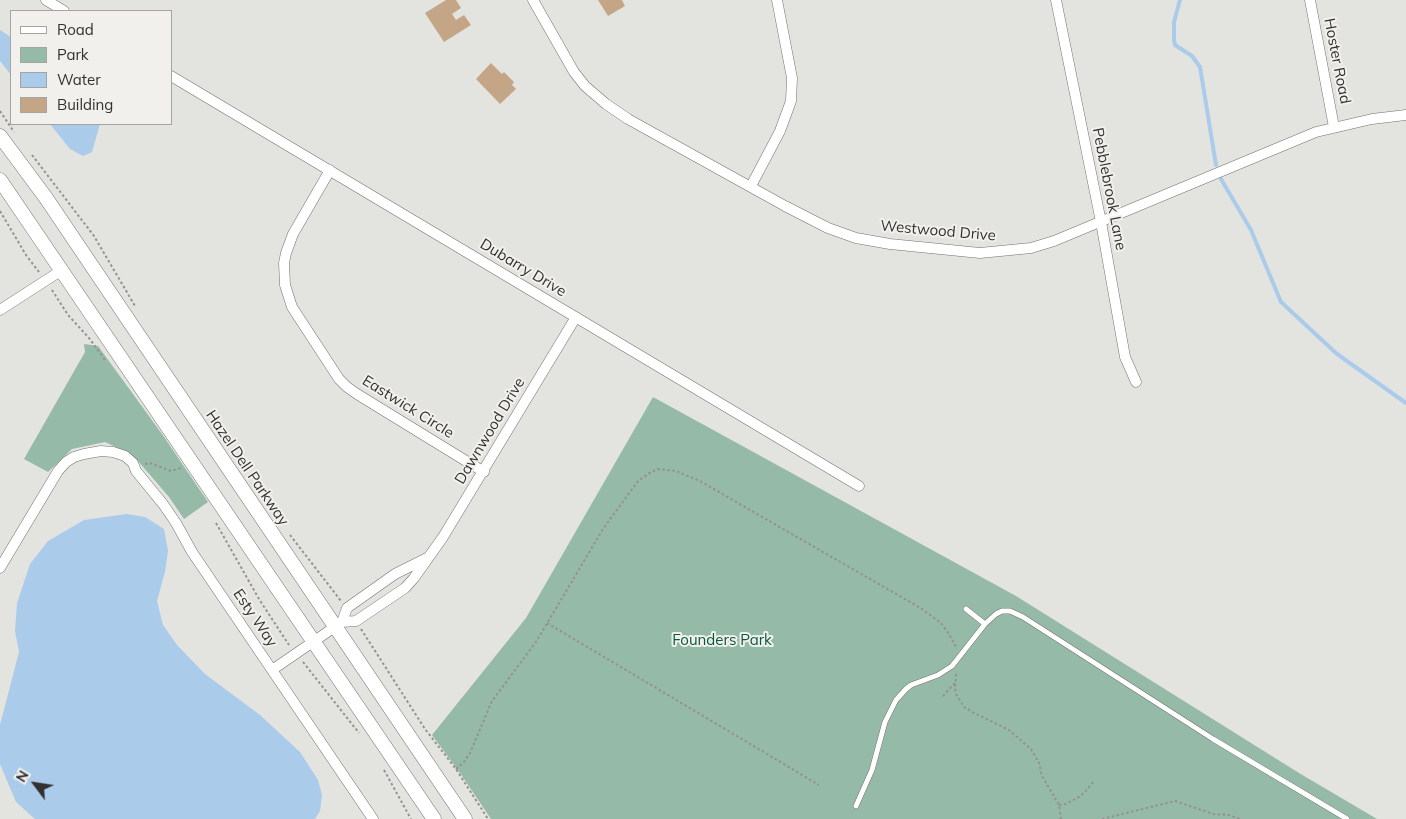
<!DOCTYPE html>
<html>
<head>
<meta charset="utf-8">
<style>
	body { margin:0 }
	#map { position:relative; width:1406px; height:819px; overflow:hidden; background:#e3e3df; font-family:Mulish,sans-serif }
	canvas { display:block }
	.legend { position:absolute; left:10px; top:10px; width:162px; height:115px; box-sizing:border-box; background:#f1f0ec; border:1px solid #a5a4a1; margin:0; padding:6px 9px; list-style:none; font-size:15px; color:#323130 }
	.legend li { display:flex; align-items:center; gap:10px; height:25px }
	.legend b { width:25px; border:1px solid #a5a4a1 }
	.north { position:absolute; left:10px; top:759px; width:50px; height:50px; -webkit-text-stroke:4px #f1f0ec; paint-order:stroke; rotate:301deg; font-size:14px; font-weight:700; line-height:20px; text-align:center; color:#323130 }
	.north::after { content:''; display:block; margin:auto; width:18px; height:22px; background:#323130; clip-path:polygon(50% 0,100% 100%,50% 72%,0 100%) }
</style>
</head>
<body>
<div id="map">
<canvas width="1406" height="819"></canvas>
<ul class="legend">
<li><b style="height:6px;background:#fff"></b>Road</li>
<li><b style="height:14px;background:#96baa8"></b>Park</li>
<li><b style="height:14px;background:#abcbeb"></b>Water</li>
<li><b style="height:14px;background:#c4a686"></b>Building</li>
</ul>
<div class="north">N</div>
</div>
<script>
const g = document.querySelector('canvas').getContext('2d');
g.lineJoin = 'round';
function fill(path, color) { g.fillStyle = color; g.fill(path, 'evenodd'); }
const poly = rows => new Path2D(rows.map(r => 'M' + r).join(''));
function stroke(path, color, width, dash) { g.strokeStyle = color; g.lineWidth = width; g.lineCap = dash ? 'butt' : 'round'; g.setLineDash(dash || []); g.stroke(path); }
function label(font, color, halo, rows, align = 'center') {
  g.font = font + ' Mulish,sans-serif'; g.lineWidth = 4; g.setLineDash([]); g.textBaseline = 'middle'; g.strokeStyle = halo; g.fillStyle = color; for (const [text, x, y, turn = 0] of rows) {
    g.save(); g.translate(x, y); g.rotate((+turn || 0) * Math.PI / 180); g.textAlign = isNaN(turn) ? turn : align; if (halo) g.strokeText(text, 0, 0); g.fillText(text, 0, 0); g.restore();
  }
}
const green = poly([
	[84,344,98,346,162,434,208,502,184,519,169,497,138,461,120,449,105,442,72,449,48,472,24,459,85,352],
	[653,397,1016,596,1299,773,1377,819,491,819,460,773,432,735,526,618]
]);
const water = poly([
	[0,30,11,37,11,75,0,61],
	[50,124,100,124,92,152,83,156,70,149],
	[127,514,145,517,164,529,168,551,165,572,157,601,163,625,177,645,205,674,260,715,300,752,318,780,322,795,320,811,315,819,35,819,16,802,0,764,0,725,19,652,15,631,17,603,30,564,48,541,84,520]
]);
const stream = poly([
	[1180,0,1174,22,1174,40,1175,45,1192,56,1200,67,1216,165],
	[1221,179,1251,230,1281,302,1337,354,1406,403]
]);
const building = poly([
	[446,0,456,0,461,8,452,14,456,20,464,15,471,25,444,42,425,13],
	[598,0,622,0,625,6,608,16],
	[491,63,502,74,504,72,514,82,512,85,516,89,500,104,476,79]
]);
const path = poly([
	[0,111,14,132],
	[32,155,94,236,135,306],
	[0,211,26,255,39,272],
	[52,290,68,315,89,338,105,360],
	[145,464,150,463,171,471,181,468],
	[216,523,259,599,289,645],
	[290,535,341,601],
	[547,623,819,785],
	[361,629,425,729,456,769,488,819],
	[303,662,359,733],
	[956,674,955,688,956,694,964,707,972,712,1009,730,1031,749,1039,763,1042,776,1059,805,1061,819],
	[943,696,955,683],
	[456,769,464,762,470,753,492,701,536,642,603,529,638,481,651,472,658,469,676,471,700,481,922,609,941,623,949,634,956,647],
	[384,770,411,819],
	[1059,805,1066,804,1079,797,1085,792,1093,782],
	[1102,819,1175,801,1213,814,1229,815,1240,819]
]);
const lane = poly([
	[966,609,985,624,996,614,1002,611,1010,611,1023,617,1213,739,1347,819],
	[856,806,872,770,885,722,896,700,906,689,911,685,938,675,952,666,985,624]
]);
const street = poly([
	[46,0,64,11],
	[533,0,574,72,585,86,606,104,628,119,785,206,828,228,856,238,890,244,980,253,1031,248,1054,241,1316,132,1372,119,1406,115],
	[1056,0,1101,222,1125,357,1136,382],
	[1310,0,1334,127],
	[171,76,859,486],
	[330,170,293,234,286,253,284,263,285,285,292,307,339,379,347,387,357,394,484,472],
	[751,186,780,131,791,101,792,78,777,0],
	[0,310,62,270],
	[0,568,58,471,66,462,74,457,84,454,101,451,113,452,125,456,133,463,136,471,163,504,176,523,192,552,373,819],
	[342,622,347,608,395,574,427,558],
	[272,670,342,622,356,621,405,588,414,578,443,537,576,317]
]);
const secondary = poly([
	[0,136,46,198,465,819],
	[0,180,434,819]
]);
const streetNames = [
	["Hoster Road",1337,61,79],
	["Pebblebrook Lane",1109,189,79],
	["Westwood Drive",938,231,5],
	["Dubarry Drive",523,268,31],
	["Eastwick Circle",408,407,32],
	["Dawnwood Drive",490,431,-59],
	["Hazel Dell Parkway",247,468,56],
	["Esty Way",255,618,56]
];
const parkNames = [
	["Founders Park",722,640]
];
fill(green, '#96baa8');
fill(water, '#abcbeb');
stroke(stream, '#abcbeb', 4);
fill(building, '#c4a686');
stroke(lane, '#71716e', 6);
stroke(street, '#71716e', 11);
stroke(secondary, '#71716e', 15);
stroke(path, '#939290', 2, [2.5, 2.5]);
stroke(lane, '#fff', 5);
stroke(street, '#fff', 10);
stroke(secondary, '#fff', 14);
label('15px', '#323130', '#f1f0ec', streetNames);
label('15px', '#075a3e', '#f1f0ec', parkNames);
</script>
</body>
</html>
